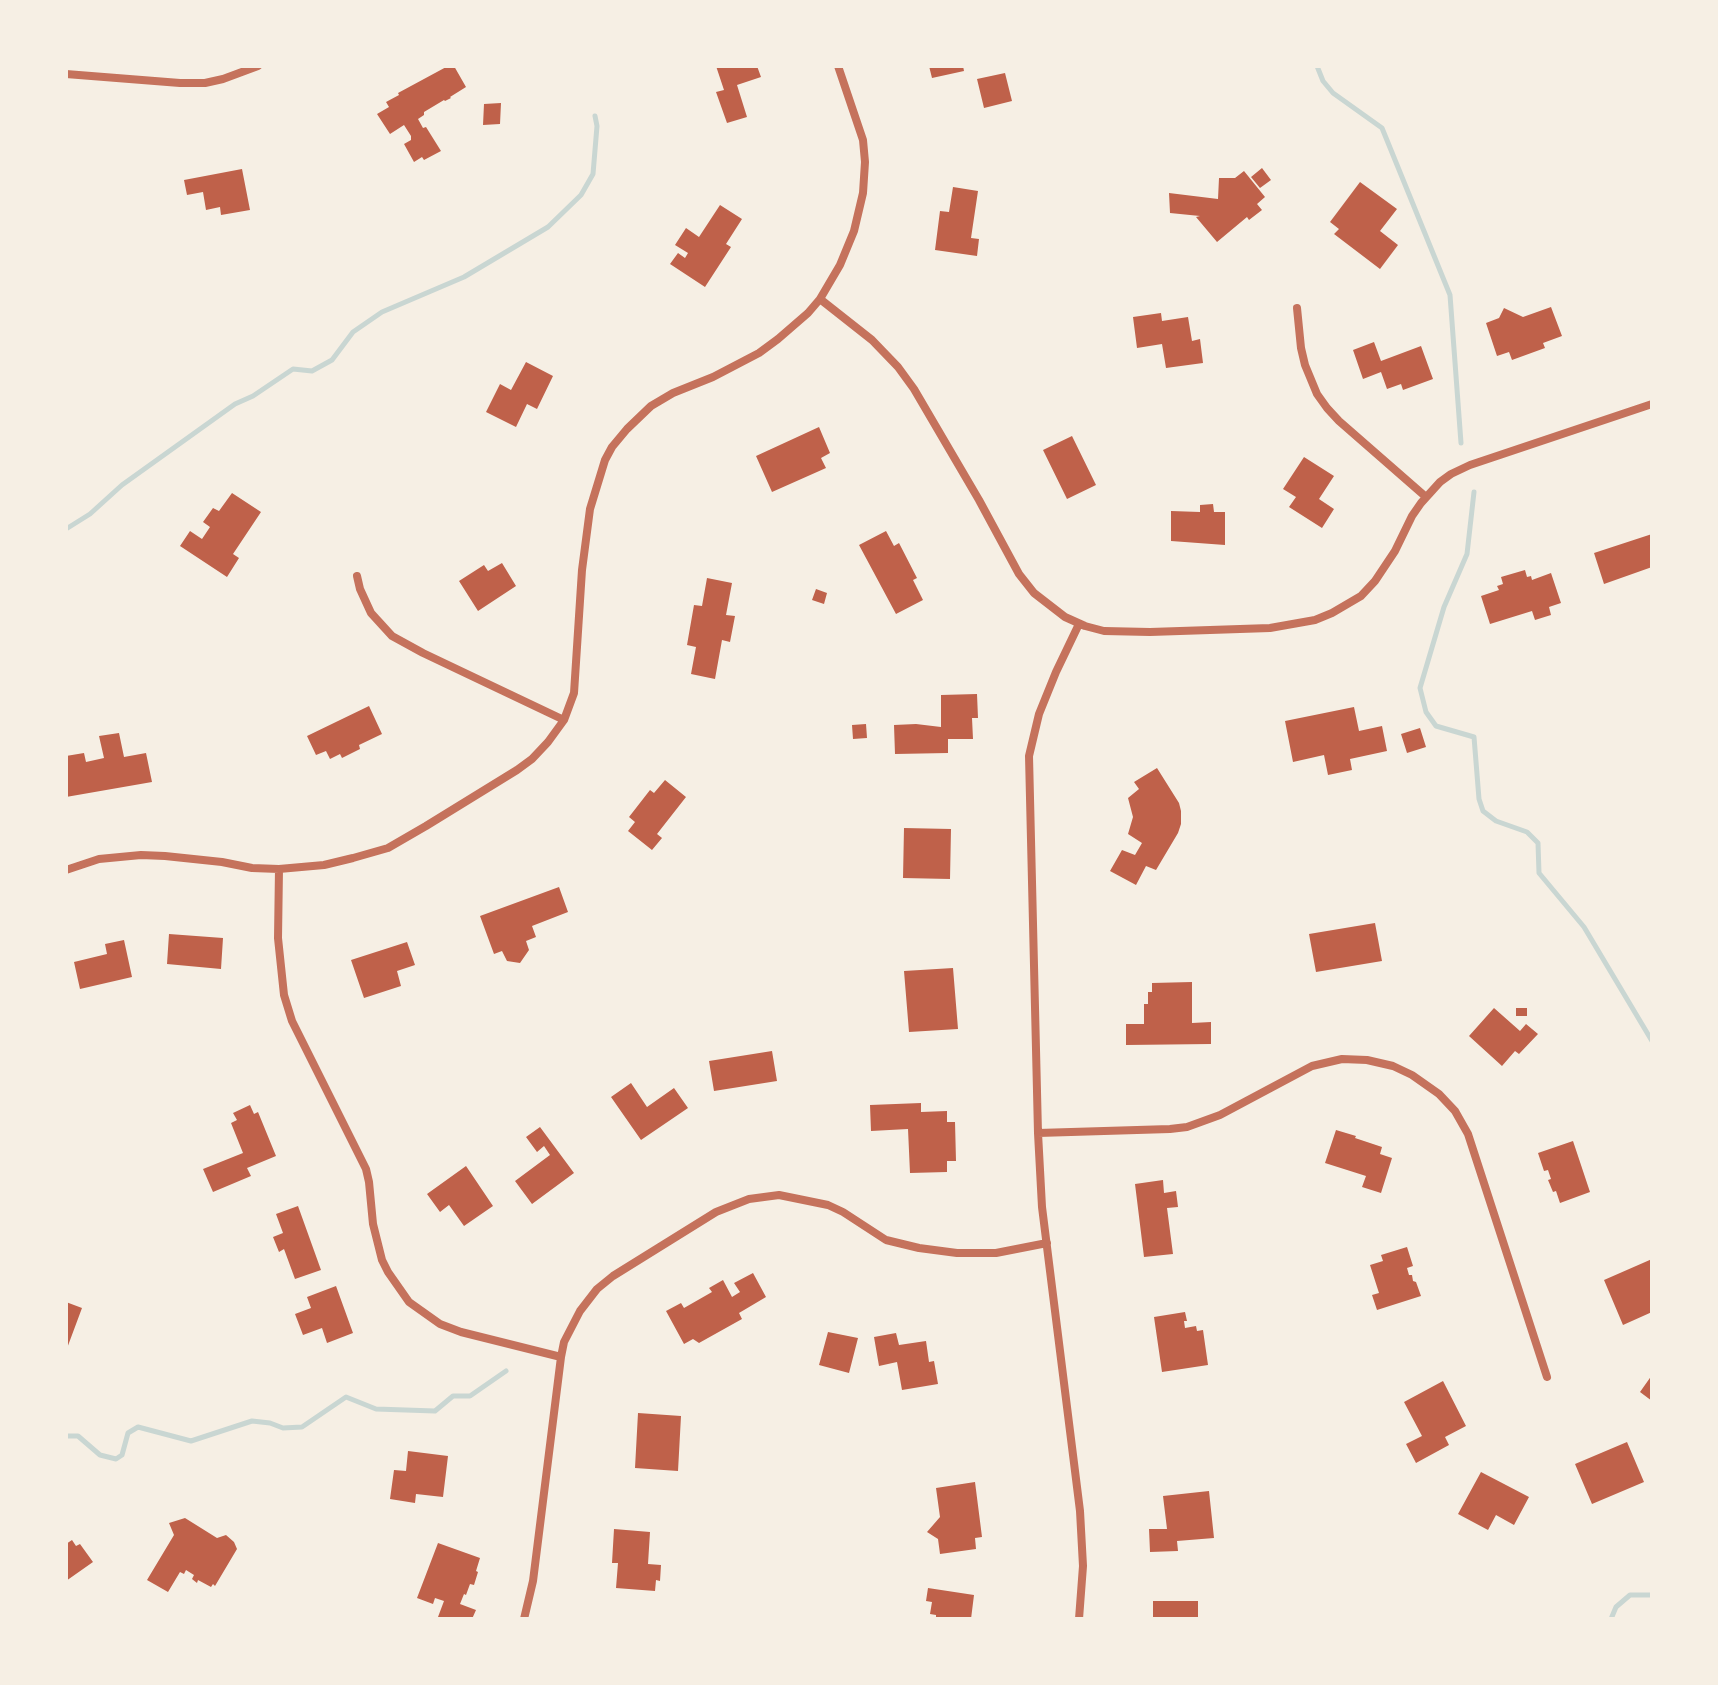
<!DOCTYPE html>
<html>
<head>
<meta charset="utf-8">
<style>
	body { margin:0 }
	#map { position:relative; width:1718px; height:1685px; overflow:hidden; background:#f6efe4; font-family:"Open Sans",sans-serif }
	canvas { display:block }
	.frame { position:absolute; inset:0; border:68px solid #f6efe4; pointer-events:none }
</style>
</head>
<body>
<div id="map">
<canvas width="1718" height="1685"></canvas>
<div class="frame"></div>
</div>
<script>
const g = document.querySelector('canvas').getContext('2d');
g.lineJoin = 'round';
const poly = rows => new Path2D(rows.map(r => 'M' + r).join(''));
function stroke(path, color, width, dash) { g.strokeStyle = color; g.lineWidth = width; g.lineCap = dash ? 'butt' : 'round'; g.setLineDash(dash || []); g.stroke(path); }
function fill(path, color) { g.fillStyle = color; g.fill(path, 'evenodd'); }
const stream = poly([
	[1317,66,1323,81,1333,93,1382,128,1450,295,1461,443],
	[1474,492,1467,554,1444,607,1420,688,1426,712,1436,726,1474,737,1479,799,1483,811,1496,821,1527,832,1538,843,1539,873,1584,927,1652,1041],
	[66,529,90,514,122,485,235,404,253,396,293,369,312,371,332,360,353,332,382,312,464,277,548,227,581,195,593,174,597,126,595,116],
	[66,1436,78,1436,100,1455,116,1459,122,1455,128,1433,138,1427,191,1441,252,1421,270,1423,283,1428,302,1427,346,1397,376,1409,435,1411,453,1396,470,1396,506,1371],
	[1611,1619,1616,1607,1630,1595,1652,1595]
]);
const building = poly([
	[448,66,454,66,466,87,450,97,451,98,445,101,444,100,424,112,424,115,418,119,423,128,426,127,441,151,424,160,422,157,414,162,404,144,411,140,411,136,404,125,390,134,377,114,389,107,386,102,399,95,398,93],
	[716,66,757,66,761,77,737,85,747,117,727,123,716,92,724,90],
	[929,66,963,66,964,71,932,78],
	[1005,73,1012,101,984,108,977,79],
	[501,103,500,124,483,125,484,104],
	[1262,168,1271,180,1260,188,1251,177],
	[242,169,250,210,221,215,220,207,206,210,203,192,187,195,184,180],
	[1244,171,1265,197,1257,204,1262,210,1249,220,1247,217,1217,242,1196,217,1200,216,1170,213,1169,193,1218,199,1219,178,1235,178],
	[1360,182,1397,209,1380,231,1398,245,1380,269,1334,234,1339,229,1330,222],
	[953,187,978,191,971,238,979,239,977,256,935,250,940,211,949,212],
	[720,205,742,219,726,244,731,247,705,287,670,264,678,253,685,258,688,253,675,245,686,228,699,237],
	[1551,307,1562,336,1543,343,1545,348,1512,360,1509,352,1497,356,1486,323,1499,318,1504,308,1523,317],
	[1161,313,1162,321,1188,317,1192,341,1200,339,1203,363,1166,368,1162,344,1137,348,1133,317],
	[1374,342,1381,361,1421,346,1433,379,1403,390,1401,384,1387,389,1381,372,1363,379,1353,350],
	[526,362,553,376,537,409,527,404,516,427,486,412,500,384,511,390],
	[819,427,830,453,821,458,826,468,772,492,756,456],
	[1072,436,1096,485,1067,499,1043,450],
	[1304,457,1334,476,1319,499,1334,509,1322,528,1289,507,1296,497,1283,489],
	[232,493,261,512,233,554,239,558,227,577,180,546,190,531,202,539,210,527,203,522,213,508,219,511],
	[1213,504,1214,512,1225,512,1225,545,1171,541,1171,511,1200,512,1200,505],
	[886,531,894,546,899,543,917,578,913,580,923,600,896,614,859,545],
	[1652,534,1652,567,1604,584,1594,553],
	[502,563,516,586,478,611,459,581,484,565,488,571],
	[1525,570,1527,577,1531,576,1532,580,1551,573,1561,603,1549,607,1551,615,1535,620,1532,611,1490,624,1481,596,1499,590,1497,586,1503,584,1501,577],
	[707,578,732,583,726,615,735,616,730,642,722,640,715,679,691,674,696,647,687,645,694,605,702,606],
	[816,589,827,593,824,604,812,600],
	[977,694,978,718,972,718,973,739,948,739,948,753,895,754,894,725,916,724,941,727,941,695],
	[369,706,382,734,359,745,360,749,342,758,340,754,330,759,326,751,316,755,307,736],
	[1354,707,1359,731,1382,726,1387,751,1350,759,1352,770,1328,775,1324,755,1293,762,1285,721],
	[866,724,867,738,853,739,852,725],
	[1420,728,1426,747,1407,753,1401,734],
	[119,733,124,757,146,753,152,782,66,797,66,756,84,753,86,762,104,758,99,736],
	[1157,768,1179,803,1181,811,1181,824,1178,833,1156,870,1146,866,1136,885,1110,871,1122,850,1135,855,1142,843,1128,834,1133,817,1128,798,1139,789,1134,782],
	[665,780,686,797,657,834,662,838,652,850,628,831,635,822,629,817,650,790,654,793],
	[904,828,951,829,950,879,903,878],
	[559,887,568,912,532,926,536,937,526,941,529,950,520,963,507,961,502,951,494,954,480,916],
	[1375,923,1382,961,1316,972,1309,934],
	[169,934,223,938,221,969,167,964],
	[124,940,132,977,80,989,74,962,107,954,105,944],
	[407,942,415,965,397,971,401,986,364,998,351,960],
	[953,968,958,1029,909,1032,904,971],
	[1192,982,1192,1023,1211,1022,1211,1044,1126,1045,1126,1024,1144,1024,1144,1004,1148,1004,1148,992,1152,992,1152,983],
	[1494,1008,1520,1031,1526,1024,1538,1034,1519,1054,1515,1051,1502,1066,1469,1036],
	[1516,1008,1527,1008,1527,1016,1516,1016],
	[772,1051,777,1081,714,1091,709,1061],
	[631,1083,647,1107,674,1088,688,1108,641,1140,611,1097],
	[921,1103,921,1112,947,1111,947,1122,955,1122,956,1161,947,1161,947,1172,910,1173,908,1129,871,1131,870,1105],
	[250,1105,254,1114,258,1112,276,1156,247,1168,251,1176,213,1192,203,1169,243,1153,231,1123,237,1120,233,1113],
	[540,1127,574,1173,532,1204,515,1181,550,1155,544,1146,537,1152,526,1137],
	[1336,1130,1356,1136,1355,1138,1382,1147,1380,1154,1392,1158,1381,1193,1362,1187,1366,1176,1325,1163],
	[1573,1141,1590,1192,1560,1203,1556,1191,1553,1192,1548,1180,1551,1179,1548,1170,1544,1171,1538,1153],
	[466,1166,493,1206,464,1226,449,1205,440,1212,427,1194],
	[1163,1180,1164,1193,1176,1191,1178,1207,1167,1208,1173,1254,1144,1257,1135,1184],
	[298,1206,321,1270,295,1279,284,1249,279,1252,273,1237,283,1233,276,1214],
	[1407,1247,1413,1266,1407,1268,1409,1275,1412,1275,1413,1281,1416,1282,1421,1296,1377,1310,1372,1295,1379,1293,1370,1265,1383,1261,1381,1255],
	[1652,1259,1652,1312,1623,1325,1604,1280],
	[753,1273,766,1297,739,1313,742,1319,699,1343,693,1339,684,1344,666,1311,681,1303,684,1308,712,1292,709,1288,723,1280,732,1297,740,1292,734,1283],
	[336,1286,353,1333,327,1343,322,1328,303,1335,295,1314,311,1308,307,1297],
	[66,1302,82,1308,66,1351],
	[1185,1312,1187,1321,1184,1321,1185,1328,1196,1326,1197,1331,1203,1330,1208,1365,1162,1372,1154,1317],
	[828,1332,858,1338,849,1373,819,1365],
	[896,1333,899,1345,926,1341,929,1362,934,1361,938,1384,902,1390,897,1362,879,1366,874,1337],
	[1652,1375,1652,1401,1640,1392],
	[1443,1381,1466,1426,1445,1437,1449,1445,1416,1463,1406,1444,1422,1436,1404,1402],
	[638,1413,681,1416,678,1471,635,1468],
	[1627,1442,1644,1482,1592,1504,1575,1464],
	[408,1451,448,1456,443,1497,416,1494,415,1503,390,1499,394,1470,406,1471],
	[1481,1472,1529,1497,1514,1525,1496,1515,1488,1530,1458,1514],
	[975,1482,982,1537,975,1538,976,1549,940,1554,938,1539,927,1532,940,1517,936,1488],
	[1209,1491,1214,1538,1177,1541,1178,1551,1150,1552,1149,1529,1167,1529,1163,1496],
	[185,1518,217,1538,226,1535,234,1542,237,1549,215,1586,213,1584,211,1587,198,1580,197,1583,192,1579,194,1575,186,1570,184,1574,180,1572,168,1592,147,1580,174,1535,169,1523],
	[614,1529,650,1532,648,1564,661,1565,660,1581,656,1580,655,1591,616,1588,618,1563,612,1563],
	[72,1540,76,1546,80,1544,93,1562,66,1581,66,1544],
	[438,1543,480,1558,476,1571,478,1572,474,1585,470,1584,466,1595,464,1594,460,1604,476,1610,472,1619,443,1619,438,1617,444,1601,435,1598,433,1604,417,1598],
	[928,1588,974,1595,971,1619,936,1619,936,1615,930,1614,932,1602,926,1601],
	[1153,1601,1198,1601,1198,1619,1153,1619]
]);
const minor = poly([
	[66,74,180,83,205,83,223,79,258,66],
	[820,299,872,340,898,367,914,389,979,500,1019,574,1034,593,1065,617,1085,626,1104,631,1150,632,1270,628,1315,620,1332,613,1361,596,1375,581,1395,551,1412,516,1421,503,1440,482,1451,474,1470,465,1652,404],
	[1297,308,1301,348,1305,365,1317,394,1327,408,1339,421,1426,497],
	[357,576,360,589,371,613,392,636,423,653,564,720],
	[279,869,278,938,284,995,292,1021,366,1169,369,1182,373,1224,382,1260,388,1272,409,1302,440,1324,461,1332,561,1357],
	[66,870,99,859,141,855,165,856,222,862,252,868,279,869,324,865,353,858,388,848,426,826,517,770,532,759,548,742,564,720,574,693,582,570,590,509,605,460,612,447,627,429,651,406,673,393,713,377,759,353,778,339,808,313,820,299,840,265,854,231,863,193,865,162,863,140,838,66],
	[1038,1133,1170,1129,1187,1127,1220,1115,1312,1066,1342,1059,1367,1060,1393,1066,1412,1075,1439,1094,1455,1111,1468,1134,1547,1377],
	[524,1619,533,1581,561,1357,564,1342,580,1311,597,1289,613,1276,716,1212,749,1199,779,1195,828,1205,843,1212,886,1240,919,1248,957,1253,996,1253,1047,1243],
	[1079,1619,1083,1566,1080,1511,1042,1207,1038,1133,1029,756,1039,714,1056,672,1079,624]
]);
stroke(stream, '#c9d6d2', 5);
fill(building, '#bf614a');
stroke(minor, '#c5725c', 8);
</script>
</body>
</html>
